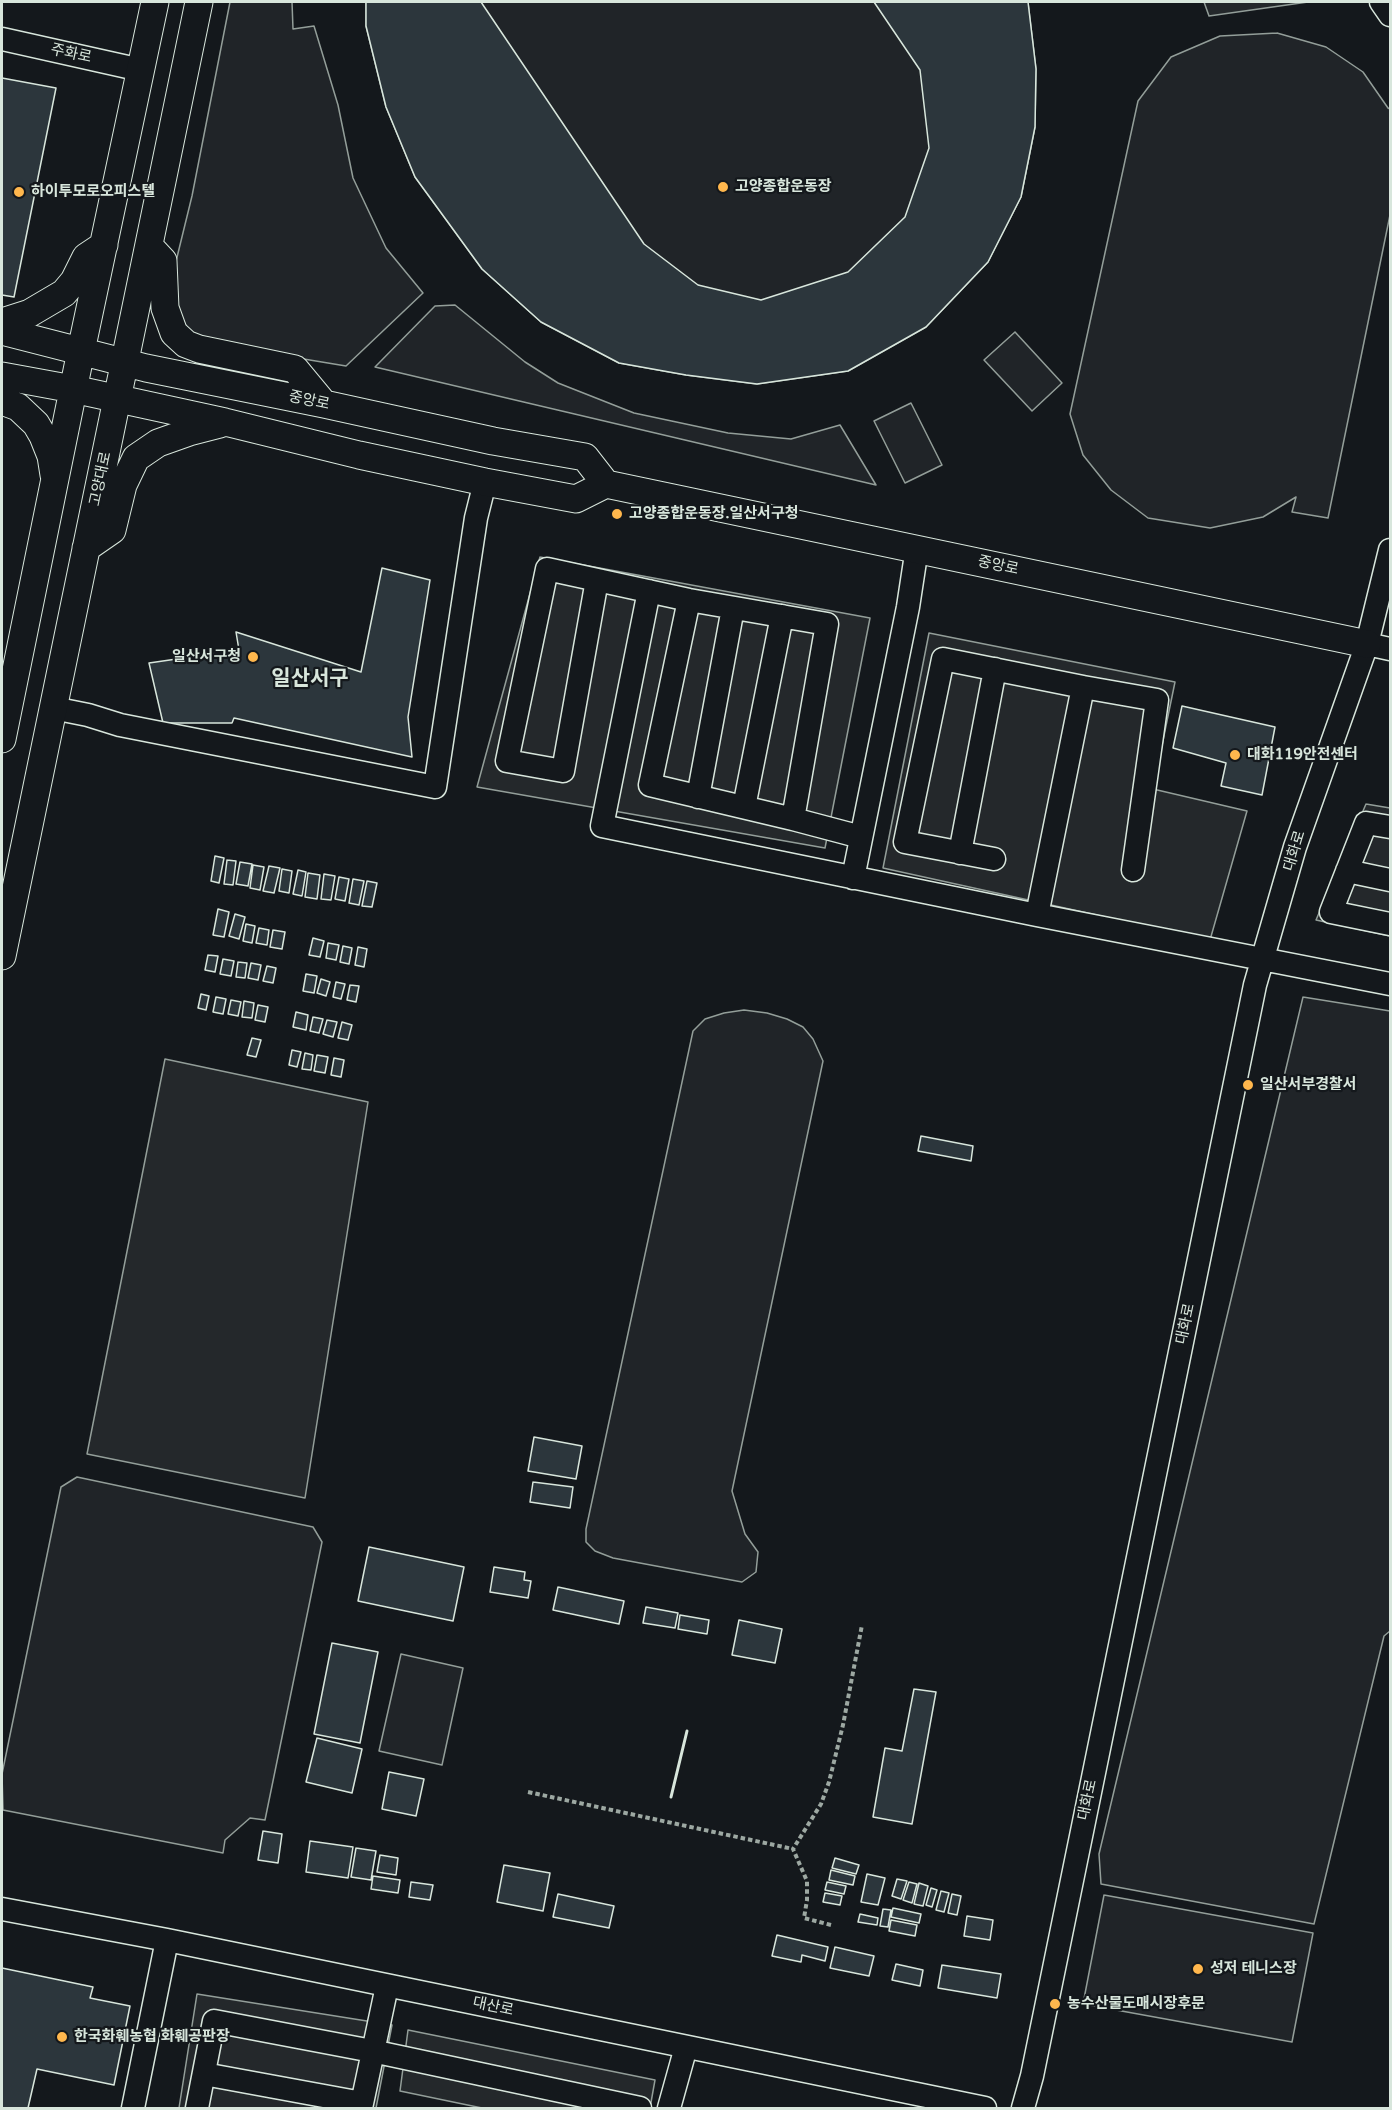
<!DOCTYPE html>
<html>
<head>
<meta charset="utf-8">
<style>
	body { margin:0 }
	#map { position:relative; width:1392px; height:2110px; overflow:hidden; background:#14181c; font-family:"Varela Round",sans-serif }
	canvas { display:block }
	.frame { position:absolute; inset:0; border:3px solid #d8e6dc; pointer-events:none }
</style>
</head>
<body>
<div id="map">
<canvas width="1392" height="2110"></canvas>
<div class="frame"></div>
</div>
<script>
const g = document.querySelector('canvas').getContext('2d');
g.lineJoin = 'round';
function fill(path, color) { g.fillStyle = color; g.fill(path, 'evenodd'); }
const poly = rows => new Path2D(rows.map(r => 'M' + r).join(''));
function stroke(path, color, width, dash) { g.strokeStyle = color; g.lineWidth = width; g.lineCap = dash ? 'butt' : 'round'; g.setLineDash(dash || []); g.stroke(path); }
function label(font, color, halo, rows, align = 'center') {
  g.font = font + ' "Varela Round","Noto Sans KR",sans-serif'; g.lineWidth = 4.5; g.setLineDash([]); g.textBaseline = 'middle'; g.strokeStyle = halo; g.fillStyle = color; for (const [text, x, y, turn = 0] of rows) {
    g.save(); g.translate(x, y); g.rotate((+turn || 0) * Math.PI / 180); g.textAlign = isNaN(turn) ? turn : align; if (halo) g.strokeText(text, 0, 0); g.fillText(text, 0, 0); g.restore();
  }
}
const green = poly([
	[230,2,292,2,293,29,314,26,338,105,353,178,386,248,423,293,346,366,195,341,168,294,192,196,230,2],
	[366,2,1028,2,1036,69,1035,127,1021,197,988,262,926,327,848,371,757,384,686,375,619,363,541,322,482,269,415,177,386,107,366,26,366,2],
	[1277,33,1326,47,1363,72,1388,108,1390,109,1390,215,1328,518,1292,512,1296,497,1263,517,1210,528,1148,518,1111,490,1083,455,1070,414,1138,101,1171,57,1220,36,1277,33],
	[455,305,525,362,558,383,634,413,728,433,791,439,840,425,876,485,375,367,435,306,455,305],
	[1015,332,1062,383,1032,411,984,360,1015,332],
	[911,403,942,465,905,483,874,421,911,403],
	[1303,997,1390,1011,1390,1631,1384,1636,1314,1924,1101,1884,1099,1854,1303,997],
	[744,1010,767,1013,787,1019,803,1027,813,1039,823,1061,732,1491,745,1534,758,1552,756,1572,742,1582,613,1558,595,1551,586,1542,586,1529,693,1031,705,1019,724,1013,744,1010],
	[77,1477,313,1527,322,1542,265,1820,250,1818,225,1840,223,1853,3,1810,2,1774,61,1487,77,1477],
	[401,1654,463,1668,442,1765,379,1751,401,1654],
	[1104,1895,1313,1933,1292,2042,1083,2004,1104,1895]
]);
const parking = poly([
	[1204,2,1308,2,1209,16,1204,2],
	[540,557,870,618,825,848,477,787,540,557],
	[929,633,1175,682,1153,789,1247,811,1210,940,883,868,929,633],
	[1366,804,1390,808,1390,936,1316,920,1366,804],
	[165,1059,368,1102,305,1498,87,1454,165,1059],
	[197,1994,392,2025,376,2108,179,2108,197,1994],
	[408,2030,655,2080,650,2108,482,2108,400,2091,408,2030]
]);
const building = poly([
	[366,2,481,2,644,244,698,285,761,300,848,272,905,217,929,148,920,70,874,2,1028,2,1036,69,1035,127,1021,197,988,262,926,327,848,371,757,384,686,375,619,363,541,322,482,269,415,177,386,107,366,26,366,2],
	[2,78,56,88,14,297,2,295,2,78],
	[382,568,430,580,408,717,412,757,234,718,232,723,163,723,149,663,239,650,236,632,361,672,382,568],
	[1182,706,1275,727,1262,795,1221,786,1226,763,1173,748,1182,706],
	[215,856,224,858,219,883,211,881,215,856],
	[227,860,236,861,233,885,224,884,227,860],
	[240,862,252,864,248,886,236,884,240,862],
	[253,865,264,867,260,890,250,888,253,865],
	[269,866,280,868,274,893,263,891,269,866],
	[282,869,292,871,289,893,279,891,282,869],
	[298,870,306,872,302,896,293,894,298,870],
	[308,873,320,875,317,899,305,897,308,873],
	[324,874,335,876,331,900,321,899,324,874],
	[339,877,349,879,345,901,335,899,339,877],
	[353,879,364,881,359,905,349,903,353,879],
	[367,881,377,883,372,907,362,906,367,881],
	[218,909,229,912,224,937,213,935,218,909],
	[235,914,245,917,239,939,229,936,235,914],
	[246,924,255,926,252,943,243,941,246,924],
	[259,928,269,930,267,945,256,943,259,928],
	[273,930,285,932,282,949,270,947,273,930],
	[313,938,324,941,320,957,309,955,313,938],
	[328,943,339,945,336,960,326,958,328,943],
	[343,946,352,948,349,964,340,962,343,946],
	[358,947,367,949,364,967,355,965,358,947],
	[208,955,218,956,215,972,205,970,208,955],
	[223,959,234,961,231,976,220,974,223,959],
	[238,962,247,963,245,978,236,977,238,962],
	[251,963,261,965,258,980,248,978,251,963],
	[267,966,276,968,273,983,263,981,267,966],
	[306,974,317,976,314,993,303,991,306,974],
	[321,979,330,982,326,996,317,993,321,979],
	[336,982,345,984,341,999,333,997,336,982],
	[350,985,359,986,356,1002,347,1000,350,985],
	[201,994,209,996,206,1010,198,1008,201,994],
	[216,997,226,999,223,1014,213,1012,216,997],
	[231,1000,241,1002,238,1016,228,1014,231,1000],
	[244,1001,254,1003,252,1018,242,1017,244,1001],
	[258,1005,268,1007,265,1022,255,1020,258,1005],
	[296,1012,308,1015,306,1030,293,1027,296,1012],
	[313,1017,323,1019,319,1033,310,1031,313,1017],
	[327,1020,337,1022,333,1037,323,1034,327,1020],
	[342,1022,352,1025,348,1040,338,1038,342,1022],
	[252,1038,261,1040,256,1057,247,1055,252,1038],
	[292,1050,301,1052,297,1067,289,1065,292,1050],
	[305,1053,313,1055,311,1070,302,1069,305,1053],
	[317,1055,328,1057,325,1073,314,1071,317,1055],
	[334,1058,344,1060,341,1077,331,1075,334,1058],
	[921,1136,973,1146,971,1161,918,1151,921,1136],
	[534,1437,582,1446,576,1479,528,1471,534,1437],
	[533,1482,573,1487,570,1508,530,1502,533,1482],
	[369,1547,464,1567,453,1621,358,1601,369,1547],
	[494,1567,525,1572,524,1580,531,1581,528,1598,490,1592,494,1567],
	[558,1587,624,1601,619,1624,553,1610,558,1587],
	[646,1607,678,1613,675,1628,643,1623,646,1607],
	[680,1615,709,1620,707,1634,678,1629,680,1615],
	[739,1620,782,1629,775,1663,732,1655,739,1620],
	[332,1643,378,1652,360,1743,314,1734,332,1643],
	[914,1689,936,1692,912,1824,873,1817,885,1748,902,1751,914,1689],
	[317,1738,362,1749,352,1793,306,1782,317,1738],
	[389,1772,424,1779,416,1816,382,1809,389,1772],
	[263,1831,282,1834,278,1863,258,1860,263,1831],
	[310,1841,353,1847,348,1878,306,1872,310,1841],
	[356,1848,376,1851,371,1880,351,1877,356,1848],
	[380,1855,398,1858,396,1875,377,1872,380,1855],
	[835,1858,859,1865,856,1874,832,1868,835,1858],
	[504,1865,550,1873,543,1911,497,1902,504,1865],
	[831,1870,855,1876,853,1885,829,1880,831,1870],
	[867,1874,885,1878,878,1905,861,1902,867,1874],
	[373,1876,400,1880,398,1893,371,1889,373,1876],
	[897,1879,907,1881,901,1899,892,1896,897,1879],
	[411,1882,433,1885,430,1900,409,1897,411,1882],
	[827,1882,846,1886,844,1894,825,1890,827,1882],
	[909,1882,917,1884,912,1903,903,1900,909,1882],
	[919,1883,928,1886,923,1906,914,1904,919,1883],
	[931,1888,937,1890,932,1907,926,1905,931,1888],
	[941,1891,949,1893,944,1912,936,1910,941,1891],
	[825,1893,842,1896,840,1905,823,1902,825,1893],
	[558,1894,614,1906,609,1928,553,1917,558,1894],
	[952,1894,961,1896,957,1915,948,1913,952,1894],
	[893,1908,921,1914,919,1923,891,1917,893,1908],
	[883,1909,891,1910,888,1927,880,1926,883,1909],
	[860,1914,878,1918,877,1925,858,1922,860,1914],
	[967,1916,993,1920,990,1940,964,1936,967,1916],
	[891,1920,917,1925,915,1936,889,1931,891,1920],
	[777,1935,828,1947,825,1961,802,1955,801,1962,772,1956,777,1935],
	[835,1947,874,1956,869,1976,830,1968,835,1947],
	[896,1964,923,1970,920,1986,892,1980,896,1964],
	[942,1965,1001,1974,997,1998,938,1988,942,1965],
	[2,1968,93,1987,90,1998,130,2006,114,2085,37,2069,28,2108,2,2108,2,1968]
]);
const path = poly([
	[528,1792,793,1849],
	[831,1925,804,1918,807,1900,807,1881,793,1849,821,1804,829,1782,843,1725,862,1625]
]);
const minor = poly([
	[1381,2,1390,15],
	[2,39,141,70],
	[597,580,563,771,507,761,547,569,689,600,827,624,793,819],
	[649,591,602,826,1037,915,1390,984],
	[689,600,650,785,793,819,861,837],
	[1367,644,1390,649],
	[53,708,88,715,120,725,435,787,476,518,485,482],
	[698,797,733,608],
	[744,807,782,616],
	[1390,827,1366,823,1331,912,1390,924],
	[960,853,995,669],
	[994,859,905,842,943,659,1083,687,1157,700,1133,870],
	[1347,871,1390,880],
	[853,878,908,607,917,548],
	[1037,915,1083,687],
	[2,1909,167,1940,985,2108],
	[204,2074,362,2103],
	[133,2108,167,1940],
	[197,2108,214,2021,372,2051,640,2108],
	[361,2108,387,1986],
	[669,2108,686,2047],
	[1023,2108,1032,2076,1255,985,1295,847,1367,644,1390,550]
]);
const major = poly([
	[149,246,163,261,165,308,174,333,186,344,199,349,295,369,324,404],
	[2,322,30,313,64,293,74,281,86,257,104,245],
	[2,331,146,368,324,404,493,441,585,457,606,484],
	[2,376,73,389,225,422,359,455,485,482,576,499,606,484,1367,644],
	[2,401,18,407,36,424,43,436,51,456,54,475],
	[86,548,112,530,123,485,136,458,158,443,189,432,220,424],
	[2,739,81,351,155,2],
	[2,956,199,2]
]);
const wall = poly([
	[671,1797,687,1731]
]);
const markers = [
	[723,187,6,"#ffb74d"],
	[19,192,6,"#ffb74d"],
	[617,514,6,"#ffb74d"],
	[253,657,6,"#ffb74d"],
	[1235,755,6,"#ffb74d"],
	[1248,1085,6,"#ffb74d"],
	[1198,1969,6,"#ffb74d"],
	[1055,2004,6,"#ffb74d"],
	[62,2037,6,"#ffb74d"]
];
const streetNames = [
	["주화로",71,54,12],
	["중앙로",309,401,12],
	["고양대로",101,479,-78],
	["중앙로",998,566,12],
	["대화로",1295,851,-73],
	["대화로",1186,1324,-78],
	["대화로",1088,1800,-78],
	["대산로",493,2007,12]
];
const poiNames = [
	["고양종합운동장",735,187],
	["하이투모로오피스텔",31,192],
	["고양종합운동장.일산서구청",629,514],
	["일산서구청",241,657,"right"],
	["대화119안전센터",1247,755],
	["일산서부경찰서",1260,1085],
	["성저 테니스장",1210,1969],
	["농수산물도매시장후문",1067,2004],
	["한국화훼농협 화훼공판장",74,2037]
];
const districtNames = [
	["일산서구",310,679]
];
fill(green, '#202428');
stroke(green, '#939e99', 1.5);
fill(parking, '#24282b');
stroke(parking, '#939e99', 1.5);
fill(building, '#2c363c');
stroke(building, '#d8e6dc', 1.5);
stroke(minor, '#d8e6dc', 25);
stroke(major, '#d8e6dc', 29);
stroke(path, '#9da8a2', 4, [4.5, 3]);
stroke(minor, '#14181c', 22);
stroke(major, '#14181c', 27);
stroke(wall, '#d8e6dc', 3);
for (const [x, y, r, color] of markers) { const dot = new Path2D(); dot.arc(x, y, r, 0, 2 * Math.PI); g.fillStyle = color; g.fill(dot); stroke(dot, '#14181c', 2); }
label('15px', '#d8e6dc', '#14181c', streetNames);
label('bold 15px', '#d8e6dc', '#14181c', poiNames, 'left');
label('bold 21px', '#d8e6dc', '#14181c', districtNames);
</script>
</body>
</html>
